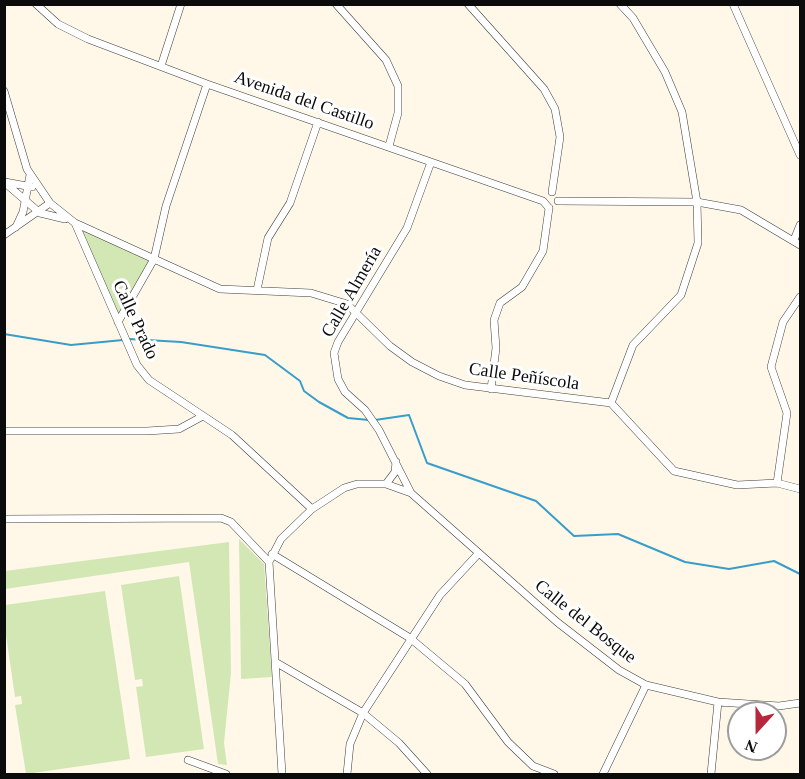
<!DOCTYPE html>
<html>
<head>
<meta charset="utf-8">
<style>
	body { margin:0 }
	#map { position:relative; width:805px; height:779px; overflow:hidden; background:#fff8e9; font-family:Georgia,serif }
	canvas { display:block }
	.frame { position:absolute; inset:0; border:6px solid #0b0b0b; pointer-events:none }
	.north { position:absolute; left:727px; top:701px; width:60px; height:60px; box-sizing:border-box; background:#fff; border:2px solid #9d9d9d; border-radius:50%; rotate:201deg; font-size:16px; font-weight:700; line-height:24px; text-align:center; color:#0b0b0b }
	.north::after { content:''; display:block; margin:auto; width:21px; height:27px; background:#b6273c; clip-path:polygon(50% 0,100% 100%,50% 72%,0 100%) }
</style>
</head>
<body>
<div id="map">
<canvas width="805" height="779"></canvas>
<div class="frame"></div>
<div class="north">N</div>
</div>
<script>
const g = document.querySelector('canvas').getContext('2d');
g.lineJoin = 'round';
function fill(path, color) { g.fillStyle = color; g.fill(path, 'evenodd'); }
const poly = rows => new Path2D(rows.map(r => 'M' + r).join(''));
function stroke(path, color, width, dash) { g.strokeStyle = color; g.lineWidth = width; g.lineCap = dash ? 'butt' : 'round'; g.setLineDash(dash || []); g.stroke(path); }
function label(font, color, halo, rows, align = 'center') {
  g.font = font + ' Georgia,serif'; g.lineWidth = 6; g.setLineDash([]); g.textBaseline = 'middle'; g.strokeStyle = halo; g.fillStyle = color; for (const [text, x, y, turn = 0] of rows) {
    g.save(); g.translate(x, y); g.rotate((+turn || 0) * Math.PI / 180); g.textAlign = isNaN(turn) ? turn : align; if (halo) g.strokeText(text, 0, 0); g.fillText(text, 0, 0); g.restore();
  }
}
const green = poly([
	[75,223,154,259,118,322],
	[239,539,264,564,272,677,241,679],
	[229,542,231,673,224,743,227,765,218,764,189,562,5,589,5,571],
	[179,576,204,749,146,757,136,687,143,686,142,679,135,680,121,585],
	[105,591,130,759,26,774,15,705,22,704,21,696,15,697,5,628,5,605]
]);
const stream = poly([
	[4,334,71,345,123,340],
	[129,339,181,342,265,355,300,381,304,391,319,402,348,418,369,420],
	[375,420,409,415,427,463,536,501,574,536,618,534,685,562,729,569,774,561,800,574]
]);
const street = poly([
	[36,4,58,24,88,39,207,84,543,201,549,208],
	[336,4,386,60,398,86,398,113,389,146],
	[468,4,544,89,555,109,560,137,552,192],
	[733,4,800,155],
	[161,66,181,4],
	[4,91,27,169,50,203,75,223,137,365,149,380,232,435,312,509],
	[4,182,40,213,65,219],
	[5,182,32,187],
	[558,201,697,202,741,210,800,245],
	[75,223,220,289,311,293,347,304,390,346,412,362,439,376,465,385,611,403,674,471,737,485,777,483,800,489],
	[16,227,23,212,30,175],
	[4,235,50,203],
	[794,240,800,225],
	[257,290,268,238,290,203,318,122],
	[118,322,154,259,166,206,207,84],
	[491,389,496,348,494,320,500,303,522,287,543,251,549,208],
	[611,403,633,345,681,295,698,243,697,202,682,112,665,72,633,18,620,4],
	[4,431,147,431,179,429,203,416],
	[777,483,787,413,771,367,783,322,800,297],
	[386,484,395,472,396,462],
	[411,493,379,430,365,410,345,392,338,379,334,353,338,342,407,228,431,162],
	[4,519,221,518,231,522,269,562],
	[272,554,410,638,465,684,508,742,533,766,554,774],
	[277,663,363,713,399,743,427,774],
	[188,760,226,774],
	[282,774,269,562,281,539,312,509,344,488,357,484,386,484,411,493,557,622,619,670,646,685,718,702,779,706,800,703],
	[347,774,350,744,363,713,440,595,478,554],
	[603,774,646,685],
	[711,774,718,702]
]);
const streetNames = [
	["Avenida del Castillo",304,101,19],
	["Calle Almería",352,292,-60],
	["Calle Prado",135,320,65],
	["Calle Peñíscola",524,377,8],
	["Calle del Bosque",585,622,38]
];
fill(green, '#d3e7b4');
stroke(stream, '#389dc9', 2);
stroke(street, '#3e3e3e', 8);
stroke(street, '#fff', 7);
label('18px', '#0b0b0b', '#fff', streetNames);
</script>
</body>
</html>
